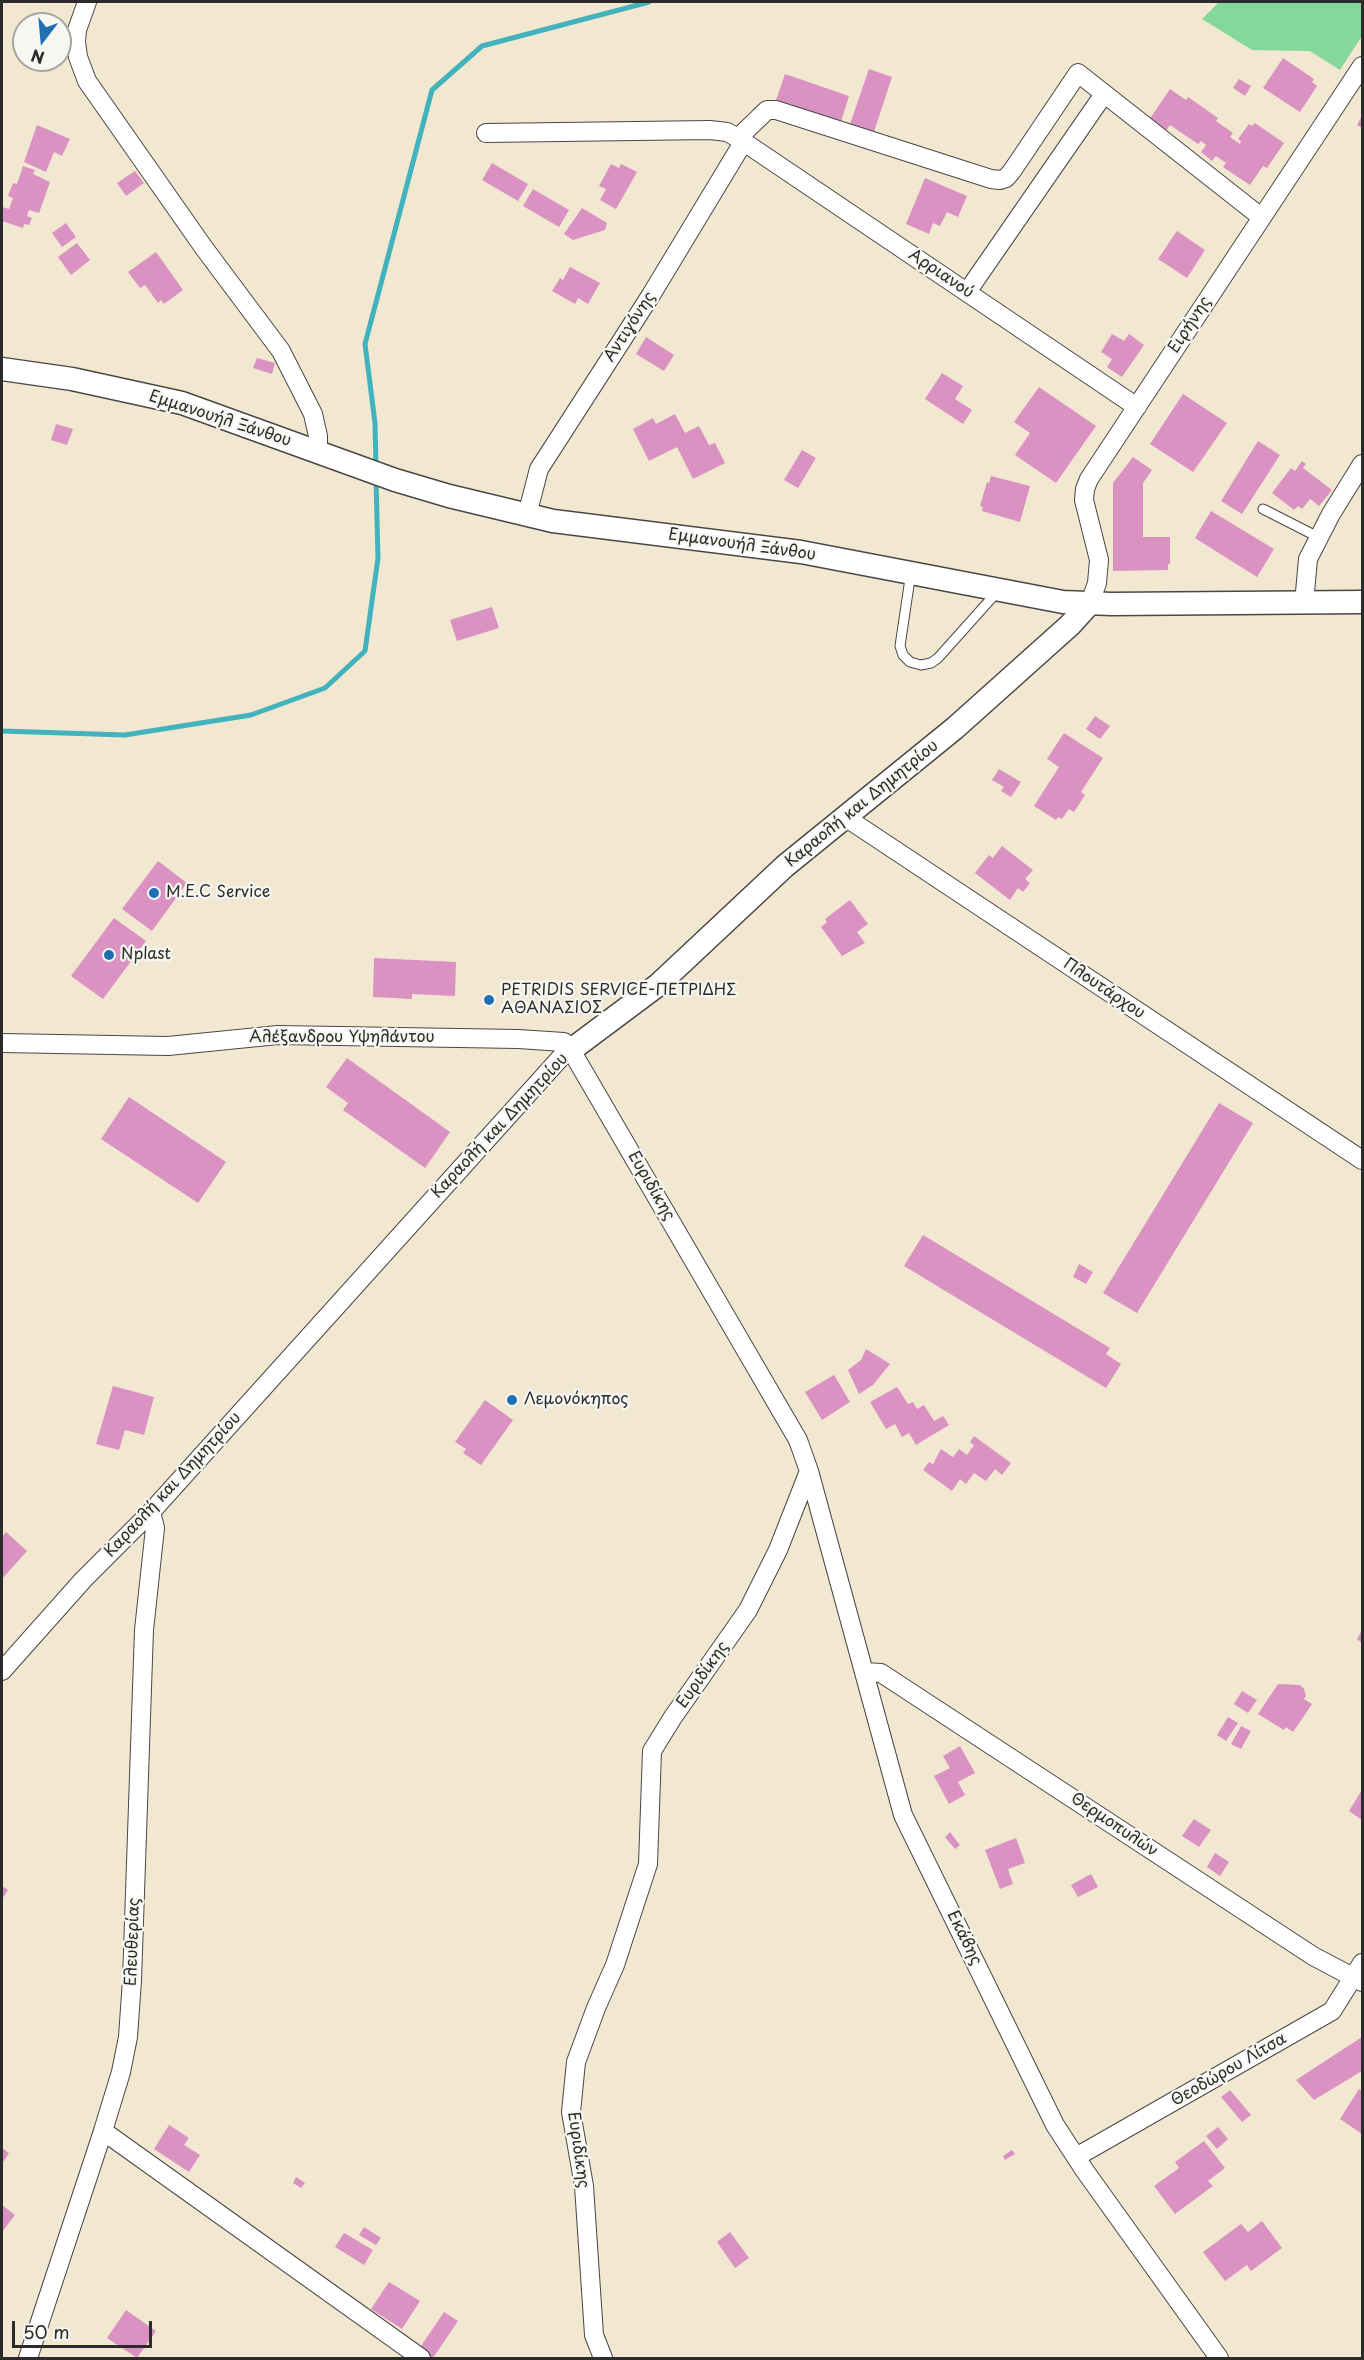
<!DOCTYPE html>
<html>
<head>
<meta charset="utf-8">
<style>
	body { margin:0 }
	#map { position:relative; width:1364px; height:2360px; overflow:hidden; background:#f2e8d2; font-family:"Playpen Sans",sans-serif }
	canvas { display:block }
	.frame { position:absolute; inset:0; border:3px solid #2b2b2b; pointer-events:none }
	.north { position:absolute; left:12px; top:12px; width:60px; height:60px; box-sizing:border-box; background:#f6f6f2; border:2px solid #a5a5a2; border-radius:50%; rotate:196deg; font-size:16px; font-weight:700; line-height:24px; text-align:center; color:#2b2b2b }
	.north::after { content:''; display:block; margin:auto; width:21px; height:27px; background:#1f6fb2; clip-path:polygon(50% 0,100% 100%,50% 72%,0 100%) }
	.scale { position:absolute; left:12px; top:2321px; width:140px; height:27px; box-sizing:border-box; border:3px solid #2b2b2b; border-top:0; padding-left:8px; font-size:18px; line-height:21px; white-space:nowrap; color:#2b2b2b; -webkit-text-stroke:4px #f6f6f2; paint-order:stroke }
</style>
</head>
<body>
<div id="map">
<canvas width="1364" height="2360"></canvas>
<div class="frame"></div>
<div class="north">N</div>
<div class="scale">50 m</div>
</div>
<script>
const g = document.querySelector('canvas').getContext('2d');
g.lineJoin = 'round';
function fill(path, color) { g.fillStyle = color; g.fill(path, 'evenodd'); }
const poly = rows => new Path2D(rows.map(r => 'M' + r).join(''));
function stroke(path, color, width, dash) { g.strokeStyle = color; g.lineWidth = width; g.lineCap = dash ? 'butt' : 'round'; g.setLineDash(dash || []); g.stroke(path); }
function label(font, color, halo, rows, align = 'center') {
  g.font = font + ' "Playpen Sans",sans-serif'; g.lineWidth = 4.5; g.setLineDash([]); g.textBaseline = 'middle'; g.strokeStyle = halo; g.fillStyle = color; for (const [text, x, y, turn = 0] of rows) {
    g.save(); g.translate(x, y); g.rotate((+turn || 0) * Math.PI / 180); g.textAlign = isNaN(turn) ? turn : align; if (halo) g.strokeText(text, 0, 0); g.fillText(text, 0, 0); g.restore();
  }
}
const green = poly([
	[1219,2,1362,2,1362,36,1340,70,1310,51,1252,50,1202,19]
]);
const stream = poly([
	[376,467,375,423,365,344,432,90,482,46,649,2],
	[2,731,125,735,251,715,325,688,365,651,378,558,376,480]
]);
const building = poly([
	[1283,58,1314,79,1312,82,1317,86,1300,112,1263,88],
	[869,69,892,77,874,132,850,124],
	[785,74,849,96,840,125,775,103],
	[1239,79,1251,86,1245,96,1233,88],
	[1170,89,1186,100,1188,97,1218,118,1216,121,1233,133,1230,137,1240,144,1241,141,1238,139,1249,124,1252,126,1255,123,1284,143,1267,168,1263,166,1250,185,1223,167,1226,163,1216,156,1212,161,1201,152,1206,145,1201,141,1198,144,1170,125,1166,131,1149,120],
	[1362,116,1362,128,1357,125],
	[37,125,70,139,62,156,54,152,46,172,24,162],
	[492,163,528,184,518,201,482,180],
	[611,164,619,168,621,164,637,172,616,209,600,200,606,189,599,186],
	[23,166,35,170,33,174,50,182,39,213,29,210,27,216,32,218,29,225,24,224,23,228,2,221,2,207,9,209,13,198,8,196,13,183,17,184],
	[135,171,144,183,126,196,117,183],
	[925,178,967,196,958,217,947,212,940,226,933,223,929,234,906,224],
	[533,189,569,210,559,227,523,206],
	[582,208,607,223,605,230,573,240,564,234],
	[66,223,76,237,62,247,52,233],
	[1177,231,1205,250,1187,278,1158,259],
	[77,243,90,260,71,275,58,257],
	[156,252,183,290,164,304,161,300,158,303,145,285,140,288,128,272],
	[570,267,600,283,588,304,578,298,575,304,552,291,560,278,563,280],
	[1112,334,1124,341,1129,334,1144,345,1122,377,1107,367,1112,359,1101,352],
	[646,337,674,355,664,371,636,354],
	[257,358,275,363,272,374,253,368],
	[942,373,963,386,955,399,972,410,963,424,925,399],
	[1039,387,1096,426,1056,483,1015,455,1030,433,1014,422],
	[1183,394,1227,423,1193,472,1150,444],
	[675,414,685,433,699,426,709,445,715,443,725,463,693,479,677,447,649,461,633,429,653,418,656,424],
	[56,424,73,429,67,445,51,440],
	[1258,441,1280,455,1242,514,1221,501],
	[802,450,816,458,798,488,784,480],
	[1133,457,1152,470,1143,483,1143,537,1170,537,1170,564,1168,564,1168,570,1113,571,1113,483],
	[1302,461,1306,464,1303,468,1332,490,1319,506,1310,499,1302,509,1298,506,1294,510,1272,493,1291,468,1295,471],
	[991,476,1030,486,1020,522,982,511,983,507,980,506,987,482,989,483],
	[1211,511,1274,549,1257,577,1195,538],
	[492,607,499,628,457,641,450,620],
	[1095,716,1110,726,1100,739,1086,729],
	[1064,733,1103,758,1081,792,1085,795,1074,812,1069,809,1062,819,1058,817,1056,820,1034,806,1059,767,1047,759],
	[999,769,1021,782,1011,797,1001,791,1004,787,992,780],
	[1002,846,1033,870,1025,879,1030,883,1023,892,1018,888,1010,900,975,873,989,855,993,858],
	[158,861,187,883,152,931,122,909],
	[850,900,868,924,857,932,865,943,842,956,821,927,827,922,825,919],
	[114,918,146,941,103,999,71,976],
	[374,958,456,962,455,996,412,994,412,999,373,997],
	[347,1058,450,1132,425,1168,343,1110,348,1103,326,1087],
	[129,1097,226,1162,198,1203,101,1139],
	[1219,1103,1253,1123,1137,1313,1103,1293],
	[923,1235,1110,1348,1106,1354,1121,1364,1106,1388,904,1266],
	[1079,1264,1093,1272,1086,1284,1073,1277],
	[866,1349,890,1364,873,1385,859,1394,848,1370,861,1360],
	[834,1375,850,1402,822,1420,805,1392],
	[113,1386,154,1397,144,1435,125,1430,119,1450,96,1444],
	[897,1387,908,1404,913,1402,917,1409,924,1405,934,1421,943,1416,949,1425,916,1445,909,1433,902,1437,895,1424,886,1429,870,1402],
	[485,1400,513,1420,481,1465,463,1453,466,1449,455,1442],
	[974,1436,1011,1463,1002,1475,995,1469,986,1481,974,1473,966,1484,960,1479,952,1491,923,1470,929,1462,933,1464,941,1449,953,1457,959,1449,967,1455,974,1445,970,1442],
	[6,1532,27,1551,2,1579,2,1537],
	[1362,1630,1362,1643,1357,1639],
	[1278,1684,1300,1685,1304,1689,1306,1696,1304,1699,1312,1704,1293,1732,1286,1727,1284,1730,1258,1714],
	[1242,1691,1257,1700,1248,1713,1234,1704],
	[1228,1717,1238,1723,1226,1741,1217,1735],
	[1241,1726,1251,1731,1241,1749,1231,1744],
	[960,1746,975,1773,958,1782,965,1795,949,1804,934,1776,950,1768,943,1756],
	[1362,1790,1362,1820,1349,1811],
	[1194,1819,1211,1830,1199,1847,1182,1836],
	[950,1832,960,1845,955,1849,945,1837],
	[1016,1838,1025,1863,1008,1869,1013,1884,1000,1889,985,1850],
	[1215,1853,1229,1862,1220,1876,1207,1867],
	[1091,1874,1098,1887,1078,1897,1071,1885],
	[2,1886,8,1890,2,1899],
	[1362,2037,1362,2071,1314,2100,1296,2080],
	[1359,2089,1362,2091,1362,2134,1340,2119],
	[1230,2090,1251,2115,1242,2122,1221,2097],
	[169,2125,189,2138,184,2145,200,2155,189,2172,154,2149],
	[1218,2127,1228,2139,1217,2149,1206,2136],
	[1204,2141,1225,2168,1208,2181,1213,2186,1175,2214,1154,2186,1179,2168,1175,2162],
	[2,2148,9,2153,2,2164],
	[1012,2150,1015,2154,1005,2160,1003,2156],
	[296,2177,305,2183,301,2188,293,2183],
	[2,2205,15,2215,2,2232],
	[1262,2221,1282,2248,1251,2271,1247,2265,1225,2281,1203,2252,1241,2224,1248,2232],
	[364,2227,381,2238,376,2245,359,2235],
	[730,2232,749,2258,735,2268,717,2242],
	[344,2233,373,2250,364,2265,335,2247],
	[389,2282,420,2301,402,2329,371,2309],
	[126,2310,156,2331,137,2358,107,2338],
	[444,2312,458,2321,433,2358,419,2349]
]);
const service = poly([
	[1263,509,1318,537],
	[911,572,900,646,903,655,910,662,921,665,931,663,938,658,998,591]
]);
const minor = poly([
	[87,2,77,30,76,42,78,57,87,81,204,248,281,351,313,414,318,436,318,452],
	[486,133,710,130,727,132,738,138],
	[967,292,1104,94],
	[1137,407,738,138,767,110,776,110,991,179,1000,180,1006,178,1012,171,1078,73,1261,217],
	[527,515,539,469,651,295,744,141],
	[1090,603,1097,583,1099,560,1084,500,1085,489,1089,479,1362,66],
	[1304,603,1308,559,1331,514,1362,464],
	[845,817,1362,1160],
	[2,1043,168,1046,278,1035,518,1039,564,1042,571,1050,798,1440,809,1471,778,1550,748,1610,673,1717,652,1751,648,1864,615,1965,596,2008,576,2062,571,2112,584,2186,594,2335,603,2358],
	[809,1471,903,1815,1055,2125,1085,2171,1219,2358],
	[2,1671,83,1580,151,1512,563,1055,571,1050],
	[865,1672,881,1673,1313,1956,1362,1982],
	[103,2131,421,2358],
	[1076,2157,1332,2011,1362,1963],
	[28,2358,103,2131,121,2072,128,2037,132,1980,144,1630,155,1528,151,1512]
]);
const tertiary = poly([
	[2,369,72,379,182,403,395,480,449,496,553,521,801,552,1063,602,1111,604,1362,602],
	[571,1050,658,985,785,866,955,728,1070,625,1090,603]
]);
const markers = [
	[154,893,6,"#1f6fb2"],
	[109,955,6,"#1f6fb2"],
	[489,1000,6,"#1f6fb2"],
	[512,1400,6,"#1f6fb2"]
];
const streetNames = [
	["Αρριανού",941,274,34],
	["Ειρήνης",1190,325,-57],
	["Αντιγόνης",630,327,-57],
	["Εμμανουήλ Ξάνθου",220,419,18],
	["Εμμανουήλ Ξάνθου",742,545,8],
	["Καραολή και Δημητρίου",862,804,-39],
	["Πλουτάρχου",1104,989,34],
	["Αλέξανδρου Υψηλάντου",342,1038],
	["Καραολή και Δημητρίου",500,1126,-47],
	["Ευριδίκης",651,1186,60],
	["Καραολή και Δημητρίου",173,1485,-47],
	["Ευριδίκης",703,1675,-55],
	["Θερμοπυλών",1114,1825,34],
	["Εκάβης",964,1938,64],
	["Ελευθερίας",133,1942,-88],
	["Θεοδώρου Λίτσα",1229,2070,-30],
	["Ευριδίκης",578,2150,82]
];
const poiNames = [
	["M.E.C Service",166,893],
	["Nplast",121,955],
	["PETRIDIS SERVICE-ΠΕΤΡΙΔΗΣ",501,991],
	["ΑΘΑΝΑΣΙΟΣ",501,1009],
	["Λεμονόκηπος",524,1400]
];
fill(green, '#85d89a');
stroke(stream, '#42b2bc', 5);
fill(building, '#d992c1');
stroke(service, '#494744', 11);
stroke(minor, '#494744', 20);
stroke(tertiary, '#494744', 25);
stroke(service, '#fff', 9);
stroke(minor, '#fff', 18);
stroke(tertiary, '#fff', 22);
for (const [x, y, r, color] of markers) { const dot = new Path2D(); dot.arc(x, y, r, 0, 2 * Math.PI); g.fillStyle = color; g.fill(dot); stroke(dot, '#f6f6f2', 2); }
label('16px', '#2b2b2b', '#f6f6f2', streetNames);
label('16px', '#2b2b2b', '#f6f6f2', poiNames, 'left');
</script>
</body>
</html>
